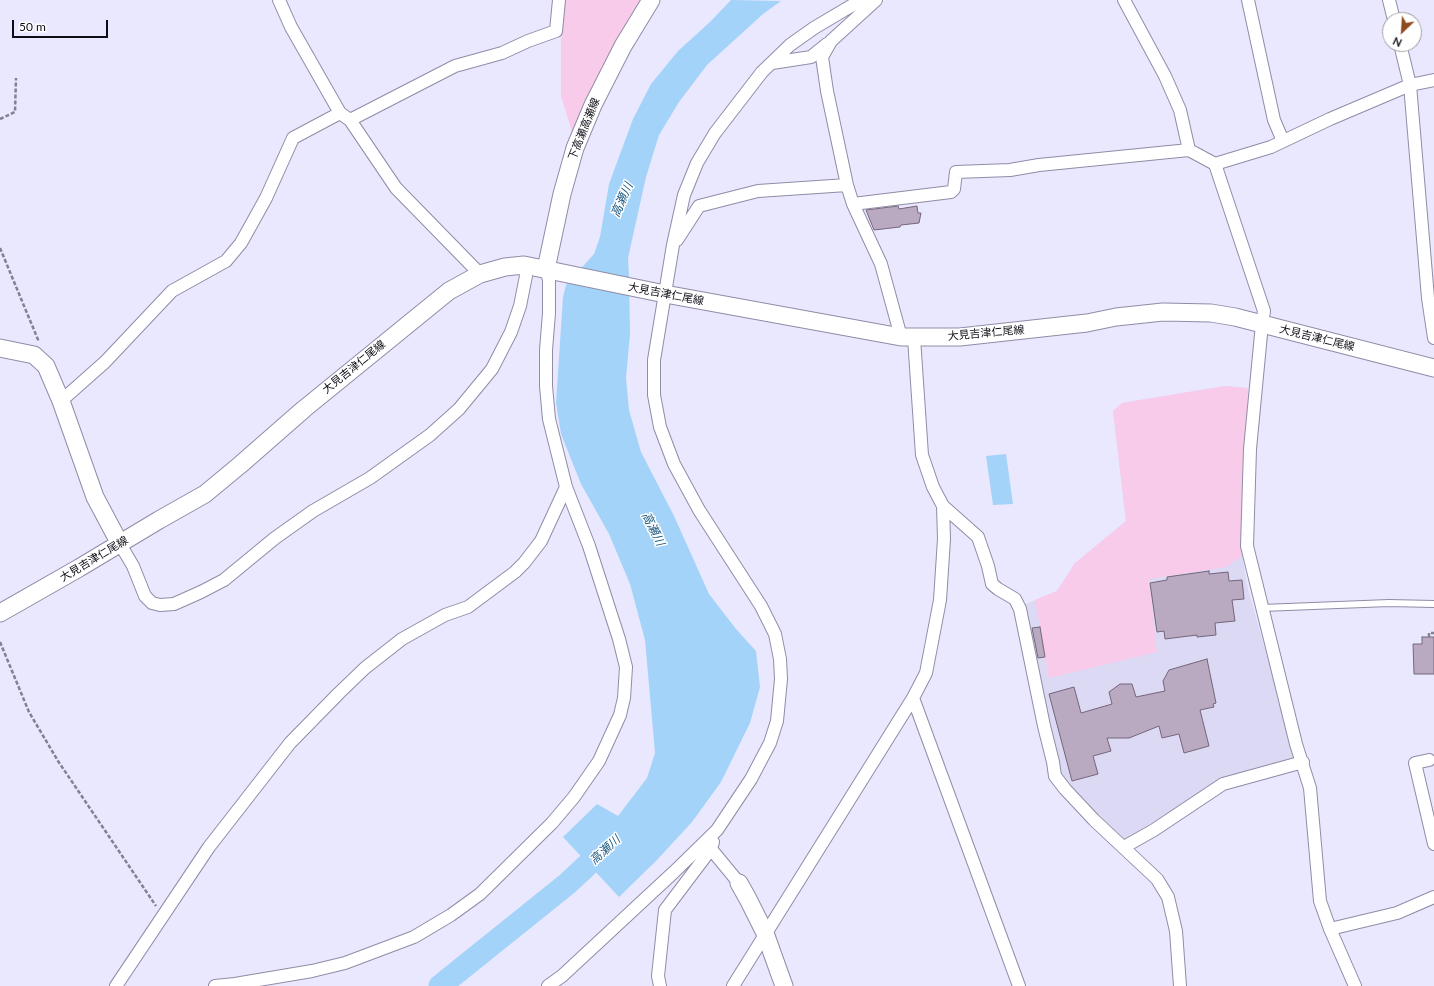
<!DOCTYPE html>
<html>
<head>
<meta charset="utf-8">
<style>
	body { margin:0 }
	#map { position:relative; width:1434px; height:986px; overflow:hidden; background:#eae8ff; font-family:Lato,sans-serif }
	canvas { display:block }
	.north { position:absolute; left:1382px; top:12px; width:40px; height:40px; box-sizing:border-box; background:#fff; border:1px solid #9f9ea2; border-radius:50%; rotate:205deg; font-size:11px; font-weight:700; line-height:16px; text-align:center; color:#0e0d16 }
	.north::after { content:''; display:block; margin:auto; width:14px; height:18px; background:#8f4a20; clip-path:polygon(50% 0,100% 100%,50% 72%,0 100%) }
	.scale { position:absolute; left:12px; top:20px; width:96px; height:18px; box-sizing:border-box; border:2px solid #0e0d16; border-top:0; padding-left:5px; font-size:12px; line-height:14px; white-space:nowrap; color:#0e0d16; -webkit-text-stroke:3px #fff; paint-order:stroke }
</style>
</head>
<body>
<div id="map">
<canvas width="1434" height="986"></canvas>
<div class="north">N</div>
<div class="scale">50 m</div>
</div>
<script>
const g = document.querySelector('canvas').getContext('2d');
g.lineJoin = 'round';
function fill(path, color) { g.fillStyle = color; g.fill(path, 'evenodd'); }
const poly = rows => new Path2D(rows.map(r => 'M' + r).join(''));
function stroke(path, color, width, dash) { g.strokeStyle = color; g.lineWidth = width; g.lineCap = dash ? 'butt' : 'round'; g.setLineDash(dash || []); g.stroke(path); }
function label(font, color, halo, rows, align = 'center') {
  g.font = font + ' Lato,"Noto Sans JP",sans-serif'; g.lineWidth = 3; g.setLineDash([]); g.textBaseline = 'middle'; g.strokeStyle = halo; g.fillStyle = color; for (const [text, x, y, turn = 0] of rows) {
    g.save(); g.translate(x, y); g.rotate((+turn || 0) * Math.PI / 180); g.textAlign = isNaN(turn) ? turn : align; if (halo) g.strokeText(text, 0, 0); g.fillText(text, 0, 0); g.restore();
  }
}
const built = poly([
	[1225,386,1248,388,1242,556,1248,589,1295,755,1292,761,1219,781,1122,841,1064,781,1060,771,1023,605,1057,591,1075,563,1126,521,1113,411,1122,403]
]);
const green = poly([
	[566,0,640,0,643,3,572,132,561,96,561,28],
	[1225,386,1248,388,1242,556,1226,567,1149,579,1157,652,1049,678,1035,600,1057,591,1075,563,1126,521,1113,411,1122,403]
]);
const water = poly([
	[731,0,781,1,763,14,707,65,679,102,659,135,646,177,628,258,629,276,630,334,626,378,629,410,641,452,674,516,709,594,736,629,756,651,760,687,750,723,721,782,692,822,656,861,619,897,563,837,597,804,618,816,647,778,655,753,645,640,630,584,609,534,581,484,561,434,556,403,563,297,566,285,594,254,600,237,609,184,633,119,651,84,678,51,710,22],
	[1006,454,1013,504,993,505,986,456]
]);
const river = poly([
	[440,986,567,884,611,843]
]);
const building = poly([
	[898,206,899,209,917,206,918,213,921,213,919,223,901,225,900,227,874,230,866,210,898,206],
	[1209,571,1209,574,1228,572,1229,581,1242,580,1244,599,1232,600,1235,621,1215,623,1216,635,1197,637,1197,635,1165,639,1164,631,1157,632,1150,583,1167,580,1167,577,1209,571],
	[1040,627,1045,657,1038,658,1032,628,1040,627],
	[1422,637,1434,637,1434,674,1414,674,1413,644,1422,644,1422,637],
	[1207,659,1216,703,1213,704,1214,707,1200,710,1209,746,1184,753,1179,734,1162,738,1159,726,1129,738,1107,738,1111,751,1093,756,1098,774,1072,781,1049,694,1074,687,1081,713,1112,704,1109,692,1120,684,1132,684,1136,697,1165,691,1163,681,1169,670,1207,659]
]);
const path = poly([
	[0,119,15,112,16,78],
	[0,248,39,342],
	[1429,637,1429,633,1434,633],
	[0,642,29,712,58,761,156,906]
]);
const lane = poly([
	[1262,608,1389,603,1434,604]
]);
const street = poly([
	[279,0,291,27,340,113,350,120,396,188,480,274],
	[876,0,831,41,822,57,827,91,847,185,853,204,881,264,901,337],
	[1124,0,1165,76,1180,110,1189,150],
	[1248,0,1274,120,1283,141],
	[1389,0,1394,20],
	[1400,44,1410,85,1428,298,1434,338],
	[772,63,811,57,827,44],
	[350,120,455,66,502,53,528,41,556,31,559,0],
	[1215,164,1271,147,1330,119,1410,85,1434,80],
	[853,204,951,192,954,189,956,172,1010,170,1039,165,1189,150,1215,164,1264,311,1262,324,1250,449,1247,546,1296,744,1310,788,1320,901,1330,929,1355,986],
	[677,240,699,206,758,191,847,185],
	[914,338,922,455,933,487,943,506,978,537,988,566,992,584,998,589,1015,599,1020,609,1044,726,1053,762,1055,776,1065,789,1094,820,1157,879,1168,897,1176,931,1180,986],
	[61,401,105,362,172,291,226,261,241,243,266,198,293,138,340,113],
	[120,544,133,566,145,596,152,603,160,605,174,604,201,592,224,580,275,538,313,511,370,478,430,435,459,409,492,369,511,332,520,306,526,276,524,265],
	[913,698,1019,986],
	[1429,760,1415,763,1434,844],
	[713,842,711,849,739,883],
	[1124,847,1154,830,1223,784,1303,762],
	[1330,929,1397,913,1434,897],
	[116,986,209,847,290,743,339,693,365,668,402,639,445,615,468,607,515,572,524,563,541,541,566,487],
	[215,986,235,984,312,971,345,963,414,937,451,915,480,894,552,823,574,797,599,761,620,715,624,698,626,667,619,639,589,546,566,487,549,419,546,386,546,350,549,313,549,280,546,269],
	[548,986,562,976,674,872,717,830,751,779,770,743,777,721,781,679,780,659,775,634,761,606,699,510,674,464,660,427,654,395,654,360,673,245,684,195,697,163,715,133,762,72,790,45,814,28,861,0],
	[660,986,658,976,665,910,711,849],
	[733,986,913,698,926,673,940,600,944,539,943,506]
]);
const secondary = poly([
	[546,269,562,194,575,148,593,105,623,46,651,0],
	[0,348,34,355,46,366,61,401,95,497,120,544],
	[0,613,79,568,159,520,205,494,240,465,304,409,449,291,480,274,505,267,524,265,665,294,901,337,960,337,1087,323,1116,317,1163,312,1211,313,1235,317,1434,368],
	[739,883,748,899,765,933,784,986]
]);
const streetNames = [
	["下高瀬高瀬線",584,129,-68],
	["大見吉津仁尾線",666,294,11],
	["大見吉津仁尾線",986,333,-5],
	["大見吉津仁尾線",1317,338,14],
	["大見吉津仁尾線",354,367,-39],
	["大見吉津仁尾線",94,559,-31]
];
const waterNames = [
	["高瀬川",622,200,-66],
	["高瀬川",653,529,64],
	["高瀬川",605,850,-42]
];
fill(built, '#dcd9f4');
fill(green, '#f9cbea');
fill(water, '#a4d3f9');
stroke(river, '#a4d3f9', 23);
fill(building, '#b9aac1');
stroke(building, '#74667b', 1);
stroke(lane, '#8f8ca6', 8);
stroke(street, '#8f8ca6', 14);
stroke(secondary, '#8f8ca6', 19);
stroke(path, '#828191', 2.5, [4, 2]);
stroke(lane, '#fff', 6);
stroke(street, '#fff', 12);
stroke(secondary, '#fff', 17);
label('11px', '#0e0d16', '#fff', streetNames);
label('italic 12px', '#1a577f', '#fff', waterNames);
</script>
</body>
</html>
